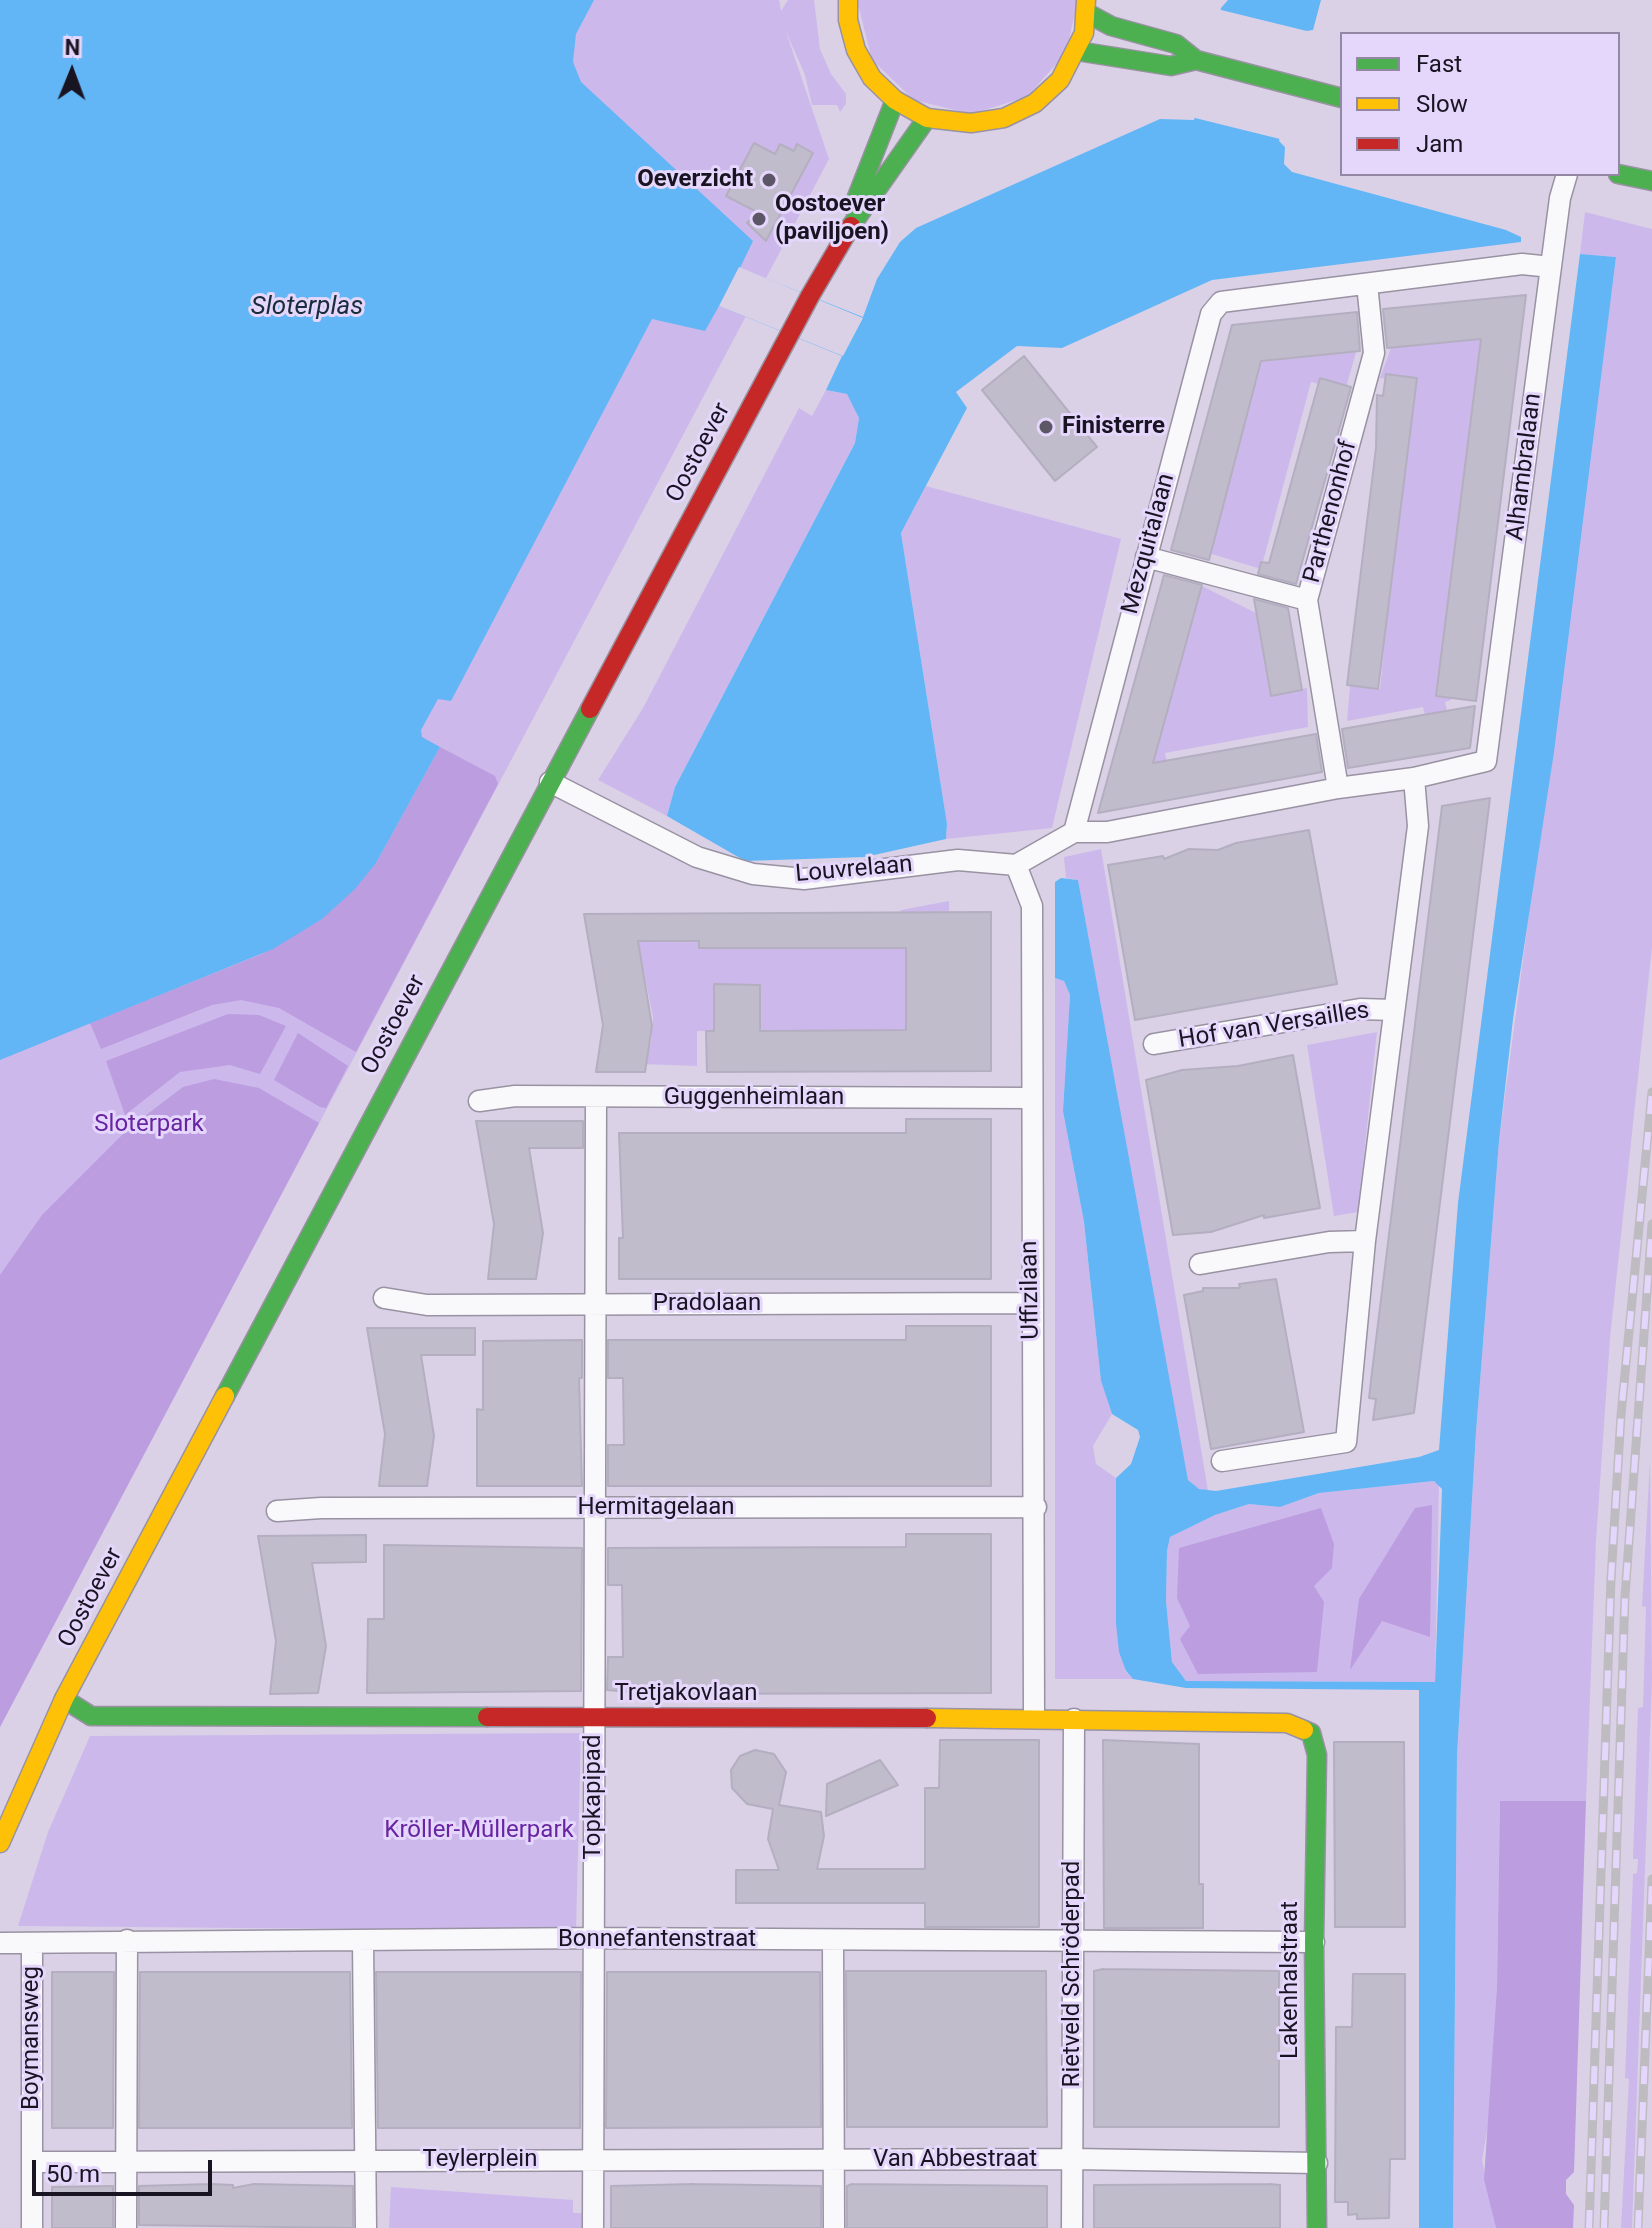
<!DOCTYPE html>
<html>
<head>
<meta charset="utf-8">
<style>
	body { margin:0 }
	#map { position:relative; width:1652px; height:2228px; overflow:hidden; background:#dad1e7; font-family:Roboto,sans-serif }
	canvas { display:block }
	.legend { position:absolute; left:1340px; top:32px; width:280px; height:144px; box-sizing:border-box; background:#e5d6fc; border:2px solid #9388a4; margin:0; padding:10px 14px; list-style:none; font-size:24px; color:#191421 }
	.legend li { display:flex; align-items:center; gap:16px; height:40px }
	.legend b { width:40px; border:2px solid #9388a4 }
	.north { position:absolute; left:32px; top:32px; width:80px; height:80px; -webkit-text-stroke:6px #e5d6fc; paint-order:stroke; rotate:1deg; font-size:22px; font-weight:700; line-height:32px; text-align:center; color:#191421 }
	.north::after { content:''; display:block; margin:auto; width:28px; height:36px; background:#191421; clip-path:polygon(50% 0,100% 100%,50% 72%,0 100%) }
	.scale { position:absolute; left:32px; top:2160px; width:180px; height:36px; box-sizing:border-box; border:4px solid #191421; border-top:0; padding-left:10px; font-size:24px; line-height:28px; white-space:nowrap; color:#191421; -webkit-text-stroke:6px #e5d6fc; paint-order:stroke }
</style>
</head>
<body>
<div id="map">
<canvas width="1652" height="2228"></canvas>
<ul class="legend">
<li><b style="height:10px;background:#4caf50"></b>Fast</li>
<li><b style="height:10px;background:#ffc107"></b>Slow</li>
<li><b style="height:10px;background:#c62828"></b>Jam</li>
</ul>
<div class="north">N</div>
<div class="scale">50 m</div>
</div>
<script>
const g = document.querySelector('canvas').getContext('2d');
g.lineJoin = 'round';
function fill(path, color) { g.fillStyle = color; g.fill(path, 'evenodd'); }
const poly = rows => new Path2D(rows.map(r => 'M' + r).join(''));
function stroke(path, color, width, dash) { g.strokeStyle = color; g.lineWidth = width; g.lineCap = dash ? 'butt' : 'round'; g.setLineDash(dash || []); g.stroke(path); }
function label(font, color, halo, rows, align = 'center') {
  g.font = font + ' Roboto,sans-serif'; g.lineWidth = 6; g.setLineDash([]); g.textBaseline = 'middle'; g.strokeStyle = halo; g.fillStyle = color; for (const [text, x, y, turn = 0] of rows) {
    g.save(); g.translate(x, y); g.rotate((+turn || 0) * Math.PI / 180); g.textAlign = isNaN(turn) ? turn : align; if (halo) g.strokeText(text, 0, 0); g.fillText(text, 0, 0); g.restore();
  }
}
const green = poly([
	[470,0,779,0,781,11,788,0,814,0,820,49,831,74,846,94,846,104,840,112,837,105,812,105,805,75,785,29,829,159,0,1727,0,1029],
	[857,0,1078,0,1066,53,1027,97,971,114,914,100,872,60],
	[1585,212,1652,229,1652,947,1610,1338,1596,1541,1586,1801,1500,1801,1497,1986,1489,2120,1482,2160,1496,2228,1453,2228,1457,1755,1476,1432,1499,1141,1616,257,1580,254],
	[1496,320,1449,690,1451,700,1445,702,1449,720,1427,724,1423,707,1347,721,1350,686,1380,689,1410,381,1380,378,1394,340],
	[1357,349,1345,391,1311,382,1261,569,1205,552,1257,357],
	[826,390,847,394,852,400,859,418,855,443,675,787,667,816,598,780,643,708,799,408,812,416],
	[926,486,1121,539,1052,828,946,839,947,824,901,533],
	[1196,583,1266,618,1279,693,1307,688,1308,727,1165,753,1168,769,1143,774],
	[1101,849,1208,1491,1196,1488,1188,1480,1183,1463,1078,880,1066,878,1064,857],
	[949,901,950,1061,900,1032,697,1031,697,1066,642,1064,651,1043,653,1017,638,942,901,943,901,910],
	[1055,978,1064,981,1070,995,1063,1111,1084,1222,1101,1381,1112,1414,1093,1446,1096,1464,1116,1478,1125,1671,1133,1679,1055,1679],
	[1377,1032,1358,1212,1334,1216,1307,1045],
	[1650,1461,1652,1678,1640,2006,1632,2228,1621,2228,1629,2079,1625,2078,1633,1874,1637,1873,1638,1859,1633,1859,1638,1708,1643,1707,1646,1607,1642,1606],
	[1434,1481,1439,1484,1435,1682,1186,1681,1172,1662,1166,1601,1167,1551,1170,1537,1215,1515,1249,1504,1280,1507,1319,1493],
	[581,1733,576,1931,18,1926,48,1832,90,1736],
	[391,2187,573,2200,573,2213,588,2213,587,2228,389,2228]
]);
const forest = poly([
	[440,747,495,776,498,784,356,1052,279,1008,241,1000,212,1005,101,1049,90,1023,262,954,322,919,376,863],
	[228,1014,259,1015,286,1026,260,1074,230,1065,180,1072,125,1115,106,1061],
	[298,1033,348,1066,326,1108,320,1107,274,1080],
	[214,1079,259,1088,319,1123,0,1727,0,1275,42,1215,129,1128,183,1087],
	[1432,1505,1430,1637,1382,1621,1350,1670,1359,1599,1415,1508],
	[1321,1508,1334,1544,1332,1568,1314,1586,1324,1602,1317,1672,1198,1674,1180,1639,1190,1626,1177,1598,1179,1548],
	[1500,1801,1586,1801,1574,2172,1566,2180,1566,2194,1574,2205,1573,2228,1496,2228,1484,2179,1497,1986]
]);
const water = poly([
	[0,0,594,0,576,34,573,62,581,82,753,241,740,268,863,317,877,279,900,242,916,228,1160,119,1194,120,1221,8,1228,0,1321,0,1313,30,1306,31,1279,141,1285,147,1284,164,1292,172,1506,230,1521,237,1521,242,1212,280,1062,348,1017,346,956,392,967,408,901,533,947,824,946,839,865,857,745,861,667,816,675,787,855,443,859,418,847,394,826,390,842,356,719,306,705,331,652,319,451,701,438,699,421,730,422,737,440,747,376,863,355,889,322,919,273,949,0,1060],
	[1580,254,1616,257,1554,752,1513,1019,1499,1141,1476,1432,1457,1755,1453,2228,1419,2228,1419,1690,1186,1688,1133,1679,1126,1671,1119,1652,1116,1623,1116,1478,1131,1464,1140,1437,1138,1430,1112,1414,1101,1381,1084,1222,1063,1111,1070,995,1064,981,1055,978,1055,882,1061,878,1078,880,1188,1480,1199,1489,1216,1491,1419,1457,1439,1450,1458,1203],
	[1434,1481,1442,1489,1435,1682,1186,1681,1172,1662,1166,1601,1167,1551,1170,1537,1215,1515,1249,1504,1280,1507,1319,1493]
]);
const pier = poly([
	[1217,9,1315,33,1309,35,1284,140,1187,116,1191,116],
	[739,267,863,318,843,356,719,306]
]);
const building = poly([
	[754,143,775,154,780,144,794,151,797,144,813,153,766,241,747,223,757,212,726,196,754,143],
	[1526,295,1476,701,1436,696,1481,339,1387,348,1383,309,1526,295],
	[1357,312,1360,351,1261,361,1209,560,1171,550,1232,325,1357,312],
	[1024,356,1097,447,1055,481,982,390,1024,356],
	[1386,374,1417,378,1378,689,1347,685,1376,448,1377,395,1383,396,1386,374],
	[1320,378,1351,387,1296,584,1258,574,1261,562,1269,563,1320,378],
	[1164,575,1202,585,1153,763,1316,734,1322,772,1098,813,1164,575],
	[1254,599,1288,608,1302,690,1271,696,1254,599],
	[1475,706,1470,748,1348,768,1342,729,1475,706],
	[1490,798,1414,1413,1373,1420,1376,1399,1369,1398,1372,1372,1442,806,1490,798],
	[1309,830,1337,984,1135,1020,1108,865,1163,856,1164,859,1189,849,1218,850,1236,843,1309,830],
	[991,912,991,1071,707,1072,706,1031,714,1031,714,984,760,985,760,1031,906,1030,906,948,699,948,699,941,638,941,652,1026,645,1072,596,1072,603,1025,584,914,991,912],
	[1293,1055,1320,1208,1264,1218,1264,1215,1211,1232,1173,1235,1146,1080,1182,1070,1238,1066,1293,1055],
	[906,1119,991,1119,991,1279,619,1279,619,1238,623,1238,619,1133,906,1133,906,1119],
	[476,1121,583,1121,583,1148,529,1148,543,1233,536,1279,488,1279,494,1224,476,1121],
	[1276,1279,1304,1432,1211,1449,1184,1295,1203,1291,1203,1288,1240,1288,1239,1284,1276,1279],
	[906,1326,991,1326,991,1486,608,1486,608,1445,624,1445,623,1378,608,1378,608,1340,906,1340,906,1326],
	[367,1328,475,1328,475,1355,421,1355,434,1436,427,1486,379,1486,385,1434,367,1328],
	[582,1340,582,1378,579,1378,582,1486,477,1486,477,1409,483,1410,483,1341,582,1340],
	[906,1534,991,1534,991,1693,648,1694,607,1690,608,1657,623,1657,622,1585,608,1585,608,1548,906,1547,906,1534],
	[366,1535,366,1562,312,1563,326,1646,318,1693,270,1694,276,1641,258,1536,366,1535],
	[384,1545,582,1548,581,1691,367,1693,368,1619,384,1619,384,1545],
	[940,1740,1039,1740,1039,1927,925,1927,925,1903,736,1903,736,1870,779,1870,768,1839,773,1809,747,1804,732,1788,731,1770,740,1756,755,1750,774,1754,786,1772,779,1805,821,1812,824,1836,817,1869,925,1869,925,1788,939,1788,940,1740],
	[1103,1740,1199,1744,1199,1884,1203,1884,1203,1928,1104,1928,1103,1740],
	[1334,1742,1404,1742,1405,1927,1335,1927,1334,1742],
	[880,1760,898,1785,826,1816,827,1784,880,1760],
	[1103,1969,1279,1971,1279,2127,1094,2127,1094,1971,1103,1969],
	[846,1971,1046,1971,1047,2127,847,2127,846,1971],
	[52,1972,114,1972,113,2128,52,2128,52,1972],
	[140,1972,350,1972,352,2128,139,2128,140,1972],
	[376,1972,581,1972,580,2128,378,2128,376,1972],
	[607,1972,820,1972,821,2127,606,2128,607,1972],
	[1353,1974,1405,1974,1405,2159,1390,2159,1389,2218,1357,2219,1357,2214,1348,2215,1348,2202,1335,2202,1336,2027,1352,2027,1353,1974],
	[211,2184,233,2185,233,2188,254,2184,353,2186,353,2228,139,2225,139,2186,211,2184],
	[694,2184,821,2186,821,2228,611,2228,611,2186,694,2184],
	[852,2184,1047,2186,1047,2228,847,2228,847,2186,852,2184],
	[1270,2184,1280,2185,1280,2228,1094,2228,1094,2185,1270,2184],
	[113,2186,113,2228,52,2228,52,2187,113,2186]
]);
const street = poly([
	[1146,557,1307,600],
	[550,782,697,857,753,874,804,879,958,860,1016,865,1074,832,1107,832,1338,788,1414,778,1486,761,1560,198,1567,174],
	[1338,788,1307,600,1374,353,1367,284],
	[1074,832,1211,314,1221,302,1522,264,1551,267],
	[1016,865,1032,906,1034,1718],
	[1154,1044,1360,1009,1394,1010],
	[479,1101,515,1096,1030,1098],
	[1200,1264,1329,1242,1365,1241],
	[384,1298,427,1305,1031,1303],
	[1222,1461,1346,1442,1365,1241,1418,826,1414,778],
	[277,1511,321,1508,1036,1507],
	[363,1942,366,2228],
	[833,1942,834,2228],
	[0,1943,593,1938,1314,1942],
	[32,1945,32,2228],
	[33,2162,1073,2159,1317,2163],
	[126,2228,127,1940],
	[593,2228,596,1098],
	[1072,2228,1074,1719]
]);
const fast = poly([
	[1087,13,1111,26,1176,44,1196,60],
	[1077,51,1171,66,1196,60,1342,98],
	[1618,174,1652,181],
	[853,207,895,100],
	[851,226,927,118],
	[225,1396,590,709],
	[64,1699,91,1716,487,1717],
	[1304,1730,1311,1733,1317,1755,1314,1942,1317,2228]
]);
const slow = poly([
	[848,0,848,20,856,50,872,78,895,100,927,118,971,123,1004,118,1035,103,1060,80,1084,33,1086,0],
	[927,1718,1287,1723,1304,1730],
	[0,1843,64,1699,225,1396]
]);
const jam = poly([
	[590,709,810,296,851,226],
	[487,1717,927,1718]
]);
const rail = poly([
	[1589,2228,1611,1579,1621,1415,1652,1092],
	[1604,2228,1625,1596,1652,1224],
	[1638,2228,1652,1879]
]);
const markers = [
	[769,180,8,"#5d5666"],
	[759,219,8,"#5d5666"],
	[1046,427,8,"#5d5666"]
];
const poiNames = [
	["Oeverzicht",753,180,"right"],
	["Oostoever",775,205],
	["(paviljoen)",775,233],
	["Finisterre",1062,427]
];
const streetNames = [
	["Oostoever",699,453,-62],
	["Alhambralaan",1525,467,-83],
	["Parthenonhof",1331,512,-75],
	["Mezquitalaan",1149,544,-75],
	["Louvrelaan",854,870,-5],
	["Oostoever",394,1025,-62],
	["Hof van Versailles",1274,1026,-9],
	["Guggenheimlaan",754,1098],
	["Uffizilaan",1031,1290,-91],
	["Pradolaan",707,1304],
	["Hermitagelaan",656,1508],
	["Oostoever",91,1598,-62],
	["Tretjakovlaan",686,1694],
	["Topkapipad",594,1797,-90],
	["Bonnefantenstraat",657,1940],
	["Rietveld Schröderpad",1073,1974,-90],
	["Lakenhalstraat",1291,1980,-90],
	["Boymansweg",32,2038,-90],
	["Teylerplein",480,2160],
	["Van Abbestraat",955,2160]
];
const parkNames = [
	["Sloterpark",149,1125],
	["Kröller-Müllerpark",479,1831]
];
const waterNames = [
	["Sloterplas",307,307]
];
fill(green, '#cdb8ec');
fill(forest, '#bb9de0');
fill(water, '#62b6f6');
fill(pier, '#dad1e7');
fill(building, '#c0bccc');
stroke(building, '#b4afc0', 2);
stroke(street, '#9992a2', 23);
stroke(fast, '#9992a2', 21);
stroke(slow, '#9992a2', 21);
stroke(jam, '#9992a2', 21);
stroke(street, '#f9f8fb', 20);
stroke(fast, '#4caf50', 18);
stroke(slow, '#ffc107', 18);
stroke(jam, '#c62828', 18);
stroke(rail, '#bebcc1', 9);
stroke(rail, '#e5d6fc', 6, [18]);
for (const [x, y, r, color] of markers) { const dot = new Path2D(); dot.arc(x, y, r, 0, 2 * Math.PI); g.fillStyle = color; g.fill(dot); stroke(dot, '#e5d6fc', 3); }
label('bold 24px', '#191421', '#e5d6fc', poiNames, 'left');
label('24px', '#191421', '#e5d6fc', streetNames);
label('24px', '#6725a2', '#e5d6fc', parkNames);
label('italic 26px', '#192c3b', '#e5d6fc', waterNames);
</script>
</body>
</html>
